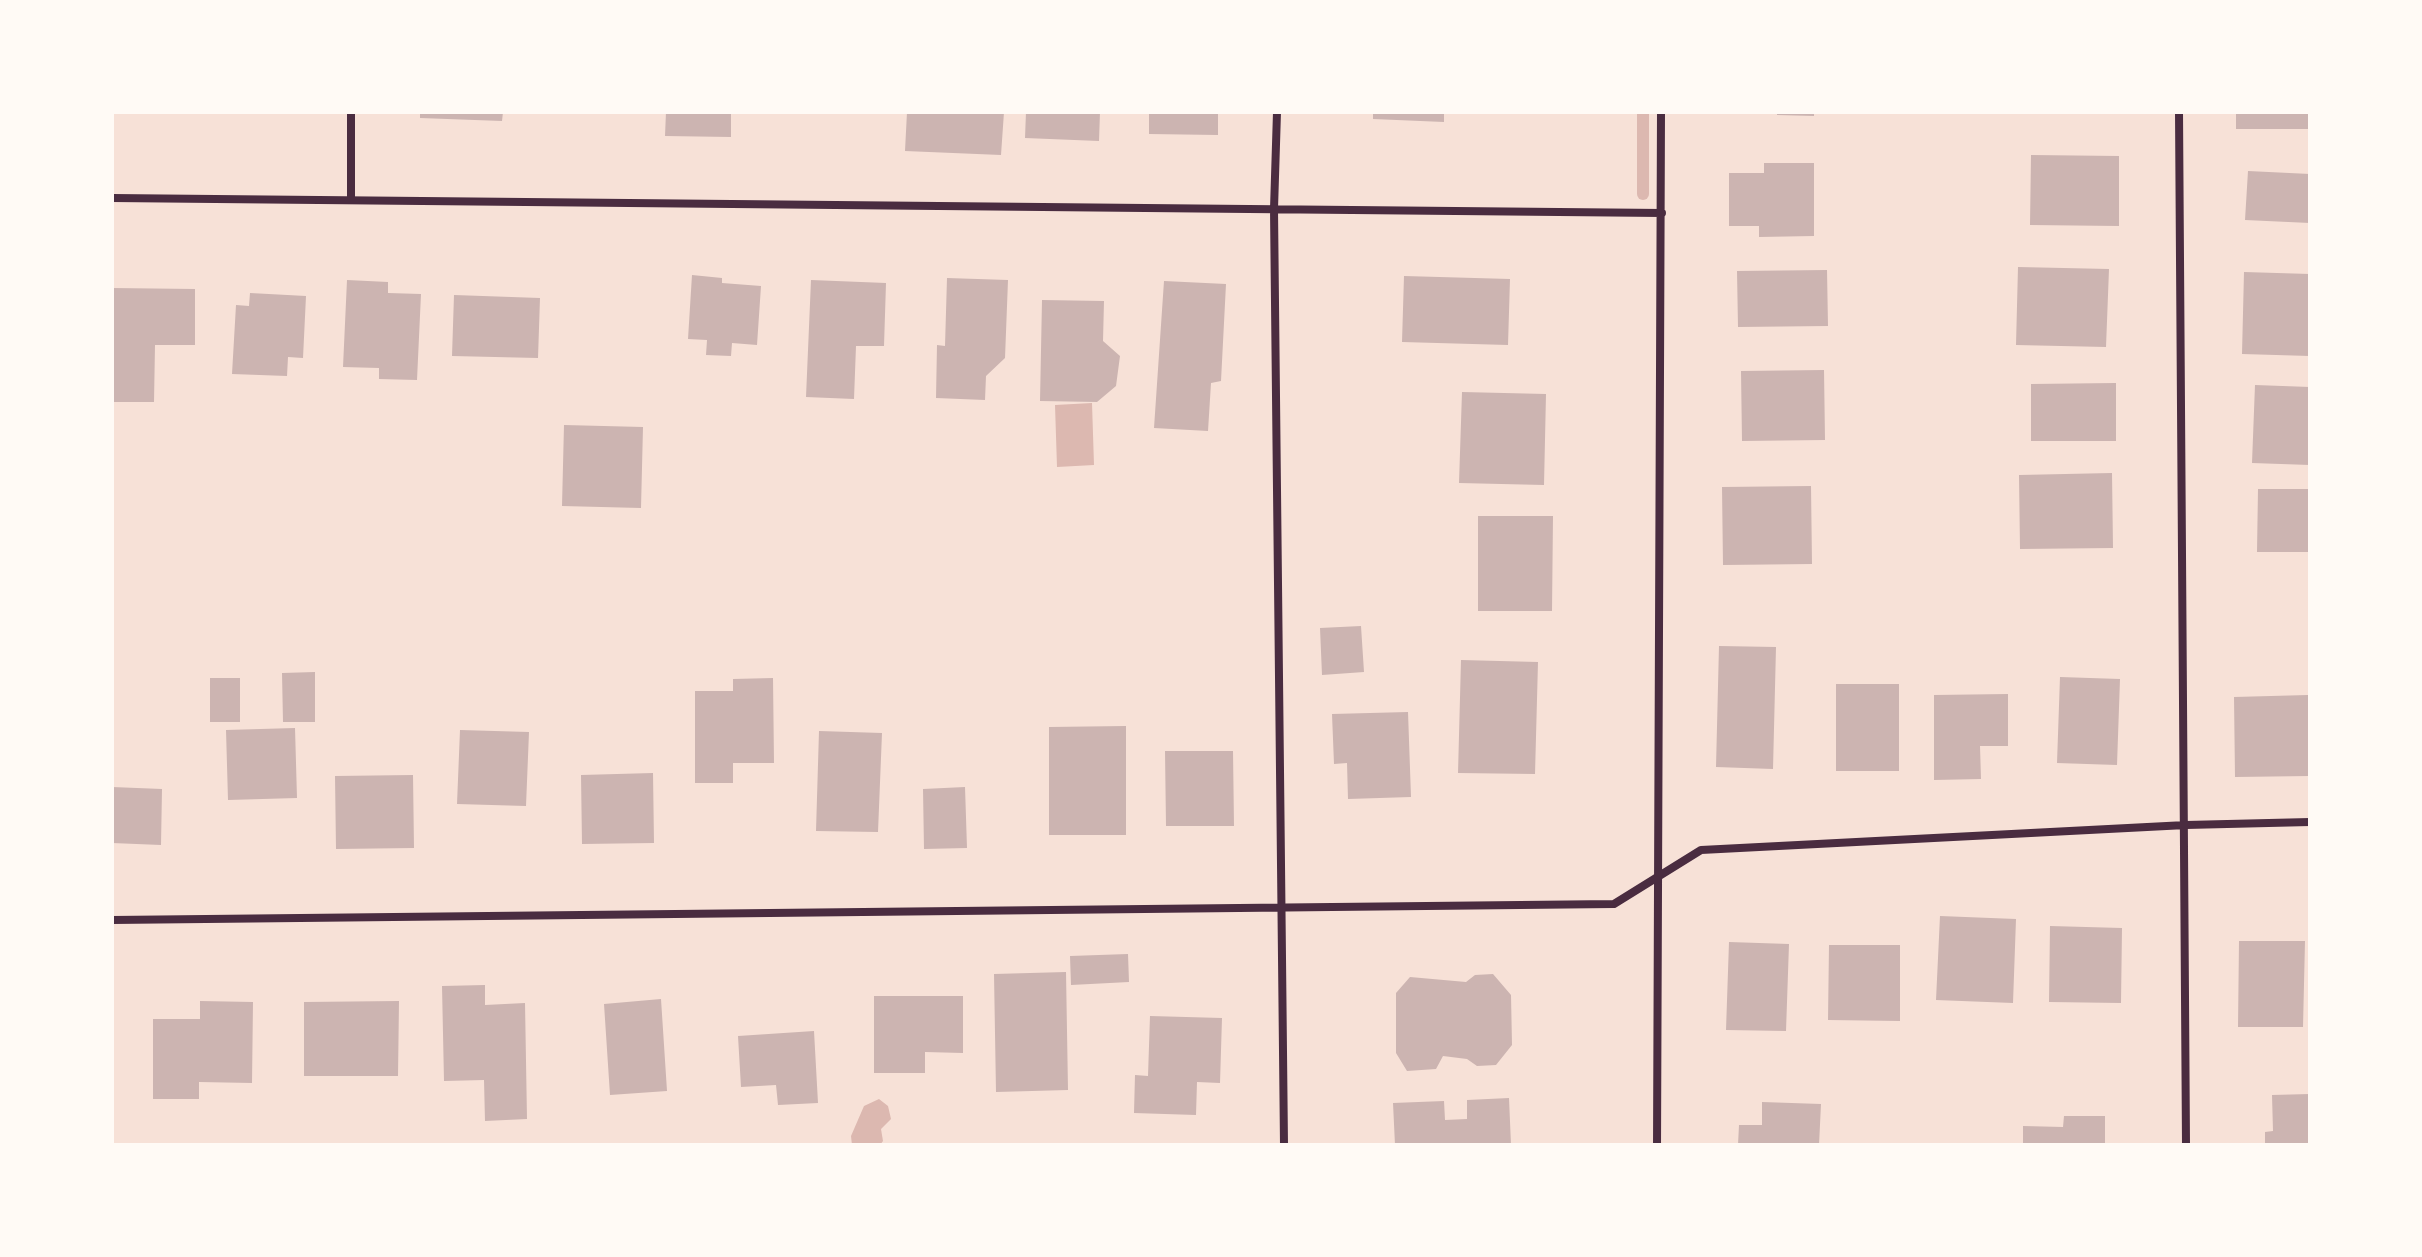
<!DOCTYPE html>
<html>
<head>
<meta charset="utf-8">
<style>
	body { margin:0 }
	#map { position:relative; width:2422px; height:1257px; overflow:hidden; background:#f7e1d7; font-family:Bitter,serif }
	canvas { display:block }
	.frame { position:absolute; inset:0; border:114px solid #fffaf5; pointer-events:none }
</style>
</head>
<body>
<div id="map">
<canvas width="2422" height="1257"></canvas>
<div class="frame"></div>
</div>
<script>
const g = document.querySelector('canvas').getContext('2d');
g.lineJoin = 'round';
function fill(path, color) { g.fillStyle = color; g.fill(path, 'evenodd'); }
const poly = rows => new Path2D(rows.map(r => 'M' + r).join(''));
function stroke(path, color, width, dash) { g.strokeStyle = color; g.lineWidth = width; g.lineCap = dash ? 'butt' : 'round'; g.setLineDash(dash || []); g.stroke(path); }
const water = poly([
	[1092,403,1094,465,1057,467,1055,405],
	[879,1099,888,1106,891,1119,881,1129,883,1141,880,1145,852,1145,851,1136,864,1106]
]);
const stream = poly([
	[1643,194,1643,112]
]);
const building = poly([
	[420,112,503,112,502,121,420,118],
	[666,112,731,112,731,137,665,136],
	[907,112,1004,112,1001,155,905,151],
	[1026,112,1100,112,1099,141,1025,138],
	[1149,112,1218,112,1218,135,1149,134],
	[1373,112,1444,112,1444,122,1373,119],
	[1777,112,1814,112,1814,116,1777,115],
	[2236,112,2310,112,2310,129,2236,129],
	[2031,155,2119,156,2119,226,2030,225],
	[1764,163,1814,163,1814,236,1759,237,1759,226,1729,226,1729,173,1764,173],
	[2248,171,2310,174,2310,223,2245,220],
	[2018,267,2109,269,2106,347,2016,345],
	[1827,270,1828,326,1738,327,1737,271],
	[2244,272,2310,274,2310,356,2242,354],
	[692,275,722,278,722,283,761,286,757,345,732,343,731,356,706,355,707,340,688,339],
	[1404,276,1510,279,1508,345,1402,342],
	[947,278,1008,280,1005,358,986,376,985,400,936,398,937,345,945,346],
	[347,280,388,282,388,293,421,294,417,380,379,379,379,368,343,367],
	[811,280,886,283,884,346,856,346,854,399,806,397],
	[1164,281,1226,284,1221,381,1211,383,1208,431,1154,428],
	[112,288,195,289,195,345,155,345,154,402,112,402],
	[250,293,306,296,303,358,288,357,287,376,232,374,236,305,249,306],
	[454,295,540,298,538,358,452,356],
	[1042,300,1104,301,1103,341,1120,356,1116,386,1097,402,1040,401],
	[1824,370,1825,440,1742,441,1741,371],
	[2116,383,2116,441,2031,441,2031,384],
	[2255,385,2310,387,2310,465,2252,463],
	[1462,392,1546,394,1544,485,1459,483],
	[564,425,643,427,641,508,562,506],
	[2112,473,2113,548,2020,549,2019,475],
	[1811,486,1812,564,1723,565,1722,487],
	[2258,489,2310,489,2310,552,2257,552],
	[1478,516,1553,516,1552,611,1478,611],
	[1361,626,1364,672,1322,675,1320,628],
	[1719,646,1776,647,1773,769,1716,767],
	[1461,660,1538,662,1535,774,1458,773],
	[315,672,315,722,283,722,282,673],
	[2060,677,2120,679,2117,765,2057,763],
	[210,678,240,678,240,722,210,722],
	[773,678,774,763,733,763,733,783,695,783,695,691,733,691,733,679],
	[1836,684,1899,684,1899,771,1836,771],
	[2008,694,2008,746,1980,746,1981,779,1934,780,1934,695],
	[2308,695,2309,776,2235,777,2234,697],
	[1408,712,1411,797,1348,799,1347,763,1334,764,1332,714],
	[1126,726,1126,835,1049,835,1049,727],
	[295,728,297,798,228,800,226,730],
	[460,730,529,732,526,806,457,804],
	[819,731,882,733,878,832,816,831],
	[1165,751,1233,751,1234,826,1166,826],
	[653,773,654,843,582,844,581,775],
	[413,775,414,848,336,849,335,776],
	[112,787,162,789,161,845,112,843],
	[965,787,967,848,924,849,923,789],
	[1940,916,2016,919,2013,1003,1936,1000],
	[2050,926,2122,928,2121,1003,2049,1002],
	[2239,941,2305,941,2303,1027,2238,1027],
	[1729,942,1789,944,1786,1031,1726,1030],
	[1829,945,1900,945,1900,1021,1828,1020],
	[1128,954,1129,982,1071,985,1070,956],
	[1066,972,1068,1090,996,1092,994,974],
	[1493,974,1511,995,1512,1045,1496,1065,1477,1066,1467,1059,1443,1056,1436,1069,1407,1071,1396,1053,1396,993,1410,977,1466,982,1475,975],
	[485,985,485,1005,525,1003,527,1119,485,1121,484,1080,444,1081,442,986],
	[874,996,963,996,963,1053,925,1052,925,1073,874,1073],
	[661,999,667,1091,610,1095,604,1004],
	[200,1001,253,1002,252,1083,199,1082,199,1099,153,1099,153,1019,200,1019],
	[399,1001,398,1076,304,1076,304,1002],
	[1150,1016,1222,1018,1220,1083,1197,1082,1196,1115,1134,1113,1135,1075,1148,1076],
	[814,1031,818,1103,778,1105,776,1085,741,1087,738,1036],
	[2310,1094,2310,1145,2265,1145,2265,1132,2273,1131,2272,1095],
	[1509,1098,1511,1145,1395,1145,1393,1103,1444,1101,1445,1120,1467,1119,1467,1100],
	[1762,1102,1821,1104,1819,1145,1738,1145,1739,1125,1762,1125],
	[2064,1116,2105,1116,2105,1145,2023,1145,2023,1126,2063,1127]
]);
const minor = poly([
	[351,112,351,200],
	[1277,112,1274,209,1284,1145],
	[2179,112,2186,1145],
	[112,198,1662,213],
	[112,920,1614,904,1701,850,2186,825,2310,822],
	[1657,1145,1661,112]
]);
fill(water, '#dcb8b0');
stroke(stream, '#dcb8b0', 12);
fill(building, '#ccb4b1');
stroke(minor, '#4a2c40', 8);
</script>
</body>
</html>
